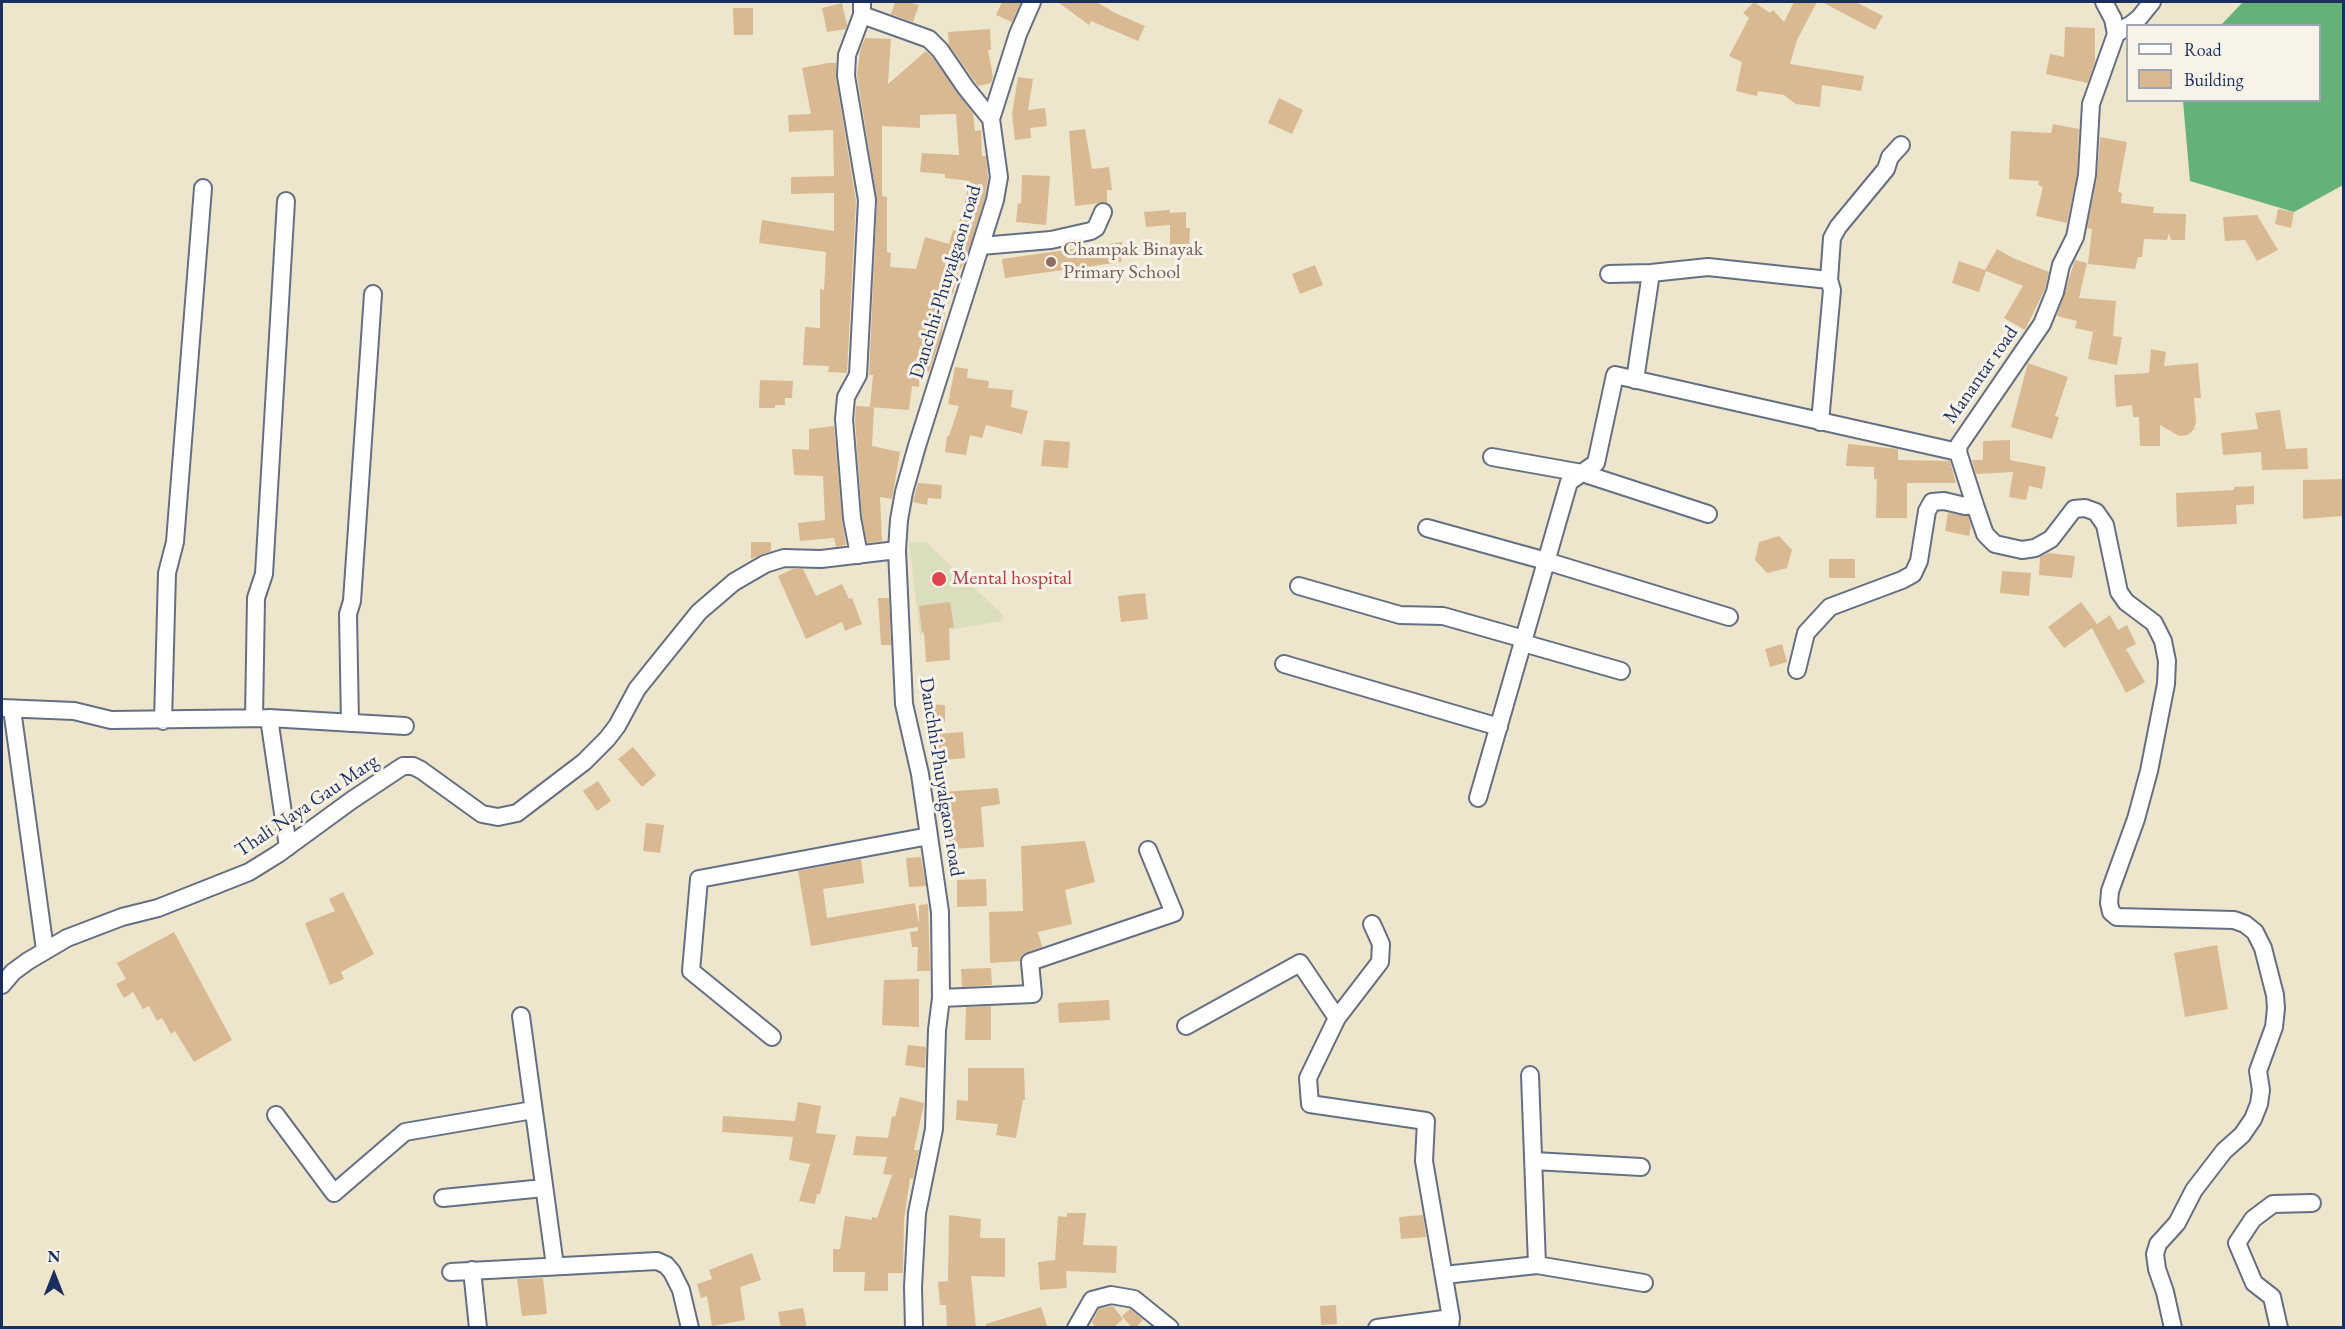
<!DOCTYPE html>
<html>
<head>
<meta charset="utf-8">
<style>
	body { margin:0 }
	#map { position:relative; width:2345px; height:1329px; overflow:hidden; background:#eee6cc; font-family:"EB Garamond",serif }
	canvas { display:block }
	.frame { position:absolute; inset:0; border:3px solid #1b2f5e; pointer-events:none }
	.legend { position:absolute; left:2126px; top:24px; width:195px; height:78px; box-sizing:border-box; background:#f7f3e8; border:2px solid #9fa5b1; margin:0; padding:8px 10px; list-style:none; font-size:18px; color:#1b2f5e }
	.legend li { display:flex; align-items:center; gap:12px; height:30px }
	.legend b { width:30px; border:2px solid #9fa5b1 }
	.north { position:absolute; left:24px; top:1245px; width:60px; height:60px; -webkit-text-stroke:4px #f7f3e8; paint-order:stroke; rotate:0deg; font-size:16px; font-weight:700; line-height:24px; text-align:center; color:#1b2f5e }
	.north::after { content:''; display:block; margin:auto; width:21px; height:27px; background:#1b2f5e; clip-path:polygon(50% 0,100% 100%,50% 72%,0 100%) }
</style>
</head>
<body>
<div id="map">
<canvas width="2345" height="1329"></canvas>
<div class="frame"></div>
<ul class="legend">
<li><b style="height:8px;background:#fff"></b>Road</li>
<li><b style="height:16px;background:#d9b991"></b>Building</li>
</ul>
<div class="north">N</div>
</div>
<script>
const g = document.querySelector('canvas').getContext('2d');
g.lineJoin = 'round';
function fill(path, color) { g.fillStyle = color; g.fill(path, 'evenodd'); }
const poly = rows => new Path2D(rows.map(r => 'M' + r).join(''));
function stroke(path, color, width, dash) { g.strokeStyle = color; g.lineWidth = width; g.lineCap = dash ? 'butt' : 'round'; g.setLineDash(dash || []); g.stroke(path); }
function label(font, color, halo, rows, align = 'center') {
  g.font = font + ' "EB Garamond",serif'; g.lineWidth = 6; g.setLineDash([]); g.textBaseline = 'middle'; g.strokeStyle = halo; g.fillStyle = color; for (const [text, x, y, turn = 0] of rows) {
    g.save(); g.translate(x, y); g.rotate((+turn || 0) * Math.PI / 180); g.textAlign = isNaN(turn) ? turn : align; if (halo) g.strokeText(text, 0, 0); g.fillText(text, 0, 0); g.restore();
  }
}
const built = poly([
	[926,542,1004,616,1001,621,920,635,909,543]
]);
const forest = poly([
	[2243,2,2343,2,2343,185,2294,212,2190,181,2183,101,2320,100,2320,26,2221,25]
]);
const building = poly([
	[895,2,908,2,919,5,913,22,891,14],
	[1002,2,1021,2,1012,22,996,15],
	[1058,2,1097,2,1115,13,1145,26,1138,41,1091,21,1089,25],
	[1754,2,1770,13,1773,10,1784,22,1794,2,1817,2,1797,40,1790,64,1864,76,1861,91,1822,85,1820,107,1796,104,1784,95,1758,91,1757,96,1736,91,1742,62,1729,56,1749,18,1743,13],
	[1822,2,1856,2,1883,16,1875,30],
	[842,3,847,25,846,29,827,32,822,8],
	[733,8,753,8,753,35,734,35],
	[2065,27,2095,28,2095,63,2088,83,2046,74,2050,54,2064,57],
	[990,29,991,50,988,50,993,77,991,83,978,86,949,45,948,32],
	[865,38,891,39,888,84,926,51,932,57,973,113,975,131,981,130,982,156,986,156,988,177,985,198,969,249,961,269,959,269,953,294,951,293,948,306,946,306,941,336,929,372,920,371,919,387,912,386,909,410,870,407,873,375,869,375,877,200,857,75,860,51],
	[956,114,959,155,922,153,920,172,945,174,945,178,970,181,957,231,953,230,949,244,925,237,916,269,890,267,891,253,887,252,887,197,882,196,882,126,920,128,920,115],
	[828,63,836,63,836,78,856,201,847,373,828,372,829,366,803,365,805,327,820,328,820,289,824,290,826,252,759,243,762,220,834,231,834,193,791,194,791,177,834,176,833,130,789,132,788,115,811,114,802,68],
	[1018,77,1033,79,1028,110,1045,108,1047,126,1030,128,1031,138,1015,140,1012,114],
	[1279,98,1303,110,1292,134,1268,123],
	[2053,124,2079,129,2077,174,2067,223,2036,216,2043,187,2038,185,2039,181,2009,179,2011,131,2051,133],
	[1085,129,1092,169,1109,167,1112,190,1107,190,1107,202,1075,206,1069,131],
	[2100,137,2127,142,2118,192,2122,193,2121,203,2154,207,2153,213,2186,214,2185,240,2171,240,2169,233,2167,240,2144,239,2142,257,2138,257,2135,269,2088,264,2092,229,2087,228,2097,177],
	[1022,175,1050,176,1046,225,1016,222,1018,203,1021,204],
	[2278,209,2294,212,2291,228,2275,224],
	[1170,210,1170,216,1170,213,1186,212,1186,228,1190,228,1189,253,1170,252,1170,225,1146,227,1144,212],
	[2257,215,2278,250,2257,261,2245,240,2225,241,2223,217],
	[1122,242,1121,262,1005,278,1002,259],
	[1997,249,2013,258,2049,272,2045,289,2025,330,2004,318,2023,286,1986,271,1979,292,1952,283,1959,261,1985,270],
	[2075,260,2087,263,2079,298,2116,301,2113,336,2122,337,2117,365,2088,359,2093,332,2075,328,2077,321,2057,316],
	[1315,265,1323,285,1300,294,1292,274],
	[2151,349,2166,352,2164,366,2198,363,2201,398,2194,398,2196,422,2194,429,2188,435,2179,436,2160,425,2160,446,2140,446,2139,417,2133,417,2132,405,2116,407,2114,375,2149,373],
	[2028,363,2068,377,2055,416,2059,417,2052,439,2011,427],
	[955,367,968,369,967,378,989,381,988,388,1013,390,1011,407,1028,411,1022,434,986,425,982,438,970,435,966,455,945,452,947,436,949,436,959,406,948,404],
	[760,380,793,381,792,398,785,398,785,405,775,405,775,408,759,408],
	[856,406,874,407,872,446,900,452,892,499,880,497,882,541,867,543,862,517,855,419],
	[2280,410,2286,449,2307,448,2308,469,2262,470,2261,452,2223,455,2221,433,2258,429,2255,413],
	[834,426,842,519,846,545,836,547,834,538,800,541,798,523,825,520,823,476,794,475,792,449,809,450,809,429],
	[1044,440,1070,442,1068,468,1041,466],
	[2010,440,2010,460,2046,467,2042,489,2029,486,2026,500,2009,497,2013,472,1976,474,1972,460,1983,460,1983,441],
	[1848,444,1898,449,1898,460,1950,461,1956,483,1907,483,1907,518,1876,518,1877,479,1874,479,1874,467,1846,466],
	[2343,479,2343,516,2303,519,2303,480],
	[918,483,942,485,941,499,928,498,927,505,913,502],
	[2254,486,2254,504,2236,505,2237,524,2177,527,2176,493,2234,490,2234,487],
	[1948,513,1968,516,1971,526,1969,536,1945,531],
	[1779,536,1792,550,1787,568,1767,573,1755,560,1759,542],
	[751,542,771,542,771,551,751,559],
	[2048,553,2075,556,2072,578,2039,575,2040,557],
	[1829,559,1855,559,1855,578,1829,578],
	[793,569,803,569,816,596,842,584,849,599,852,598,862,624,845,631,842,622,806,639,778,576],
	[2002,571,2031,573,2029,596,2000,593],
	[1145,593,1148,619,1121,622,1118,596],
	[878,598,889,598,891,645,881,645],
	[950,602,954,627,949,628,950,660,926,662,924,632,922,632,919,606],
	[2081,602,2097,624,2110,615,2118,630,2127,625,2136,644,2126,649,2145,682,2126,693,2092,628,2064,648,2048,627],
	[1782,644,1787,662,1770,667,1765,649],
	[927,704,945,705,945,722,927,722],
	[963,732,965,758,936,761,934,734],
	[633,747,656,775,642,787,618,759],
	[598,781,611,801,597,811,583,791],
	[998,788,1000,804,981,807,984,847,950,849,947,812,944,812,942,792],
	[646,823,664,825,660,853,643,851],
	[1085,841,1095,882,1065,890,1072,924,1038,932,1042,947,1023,954,1020,961,990,963,989,912,1023,911,1021,846],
	[921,857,926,886,909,887,906,858],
	[861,859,864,883,823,889,827,918,915,903,919,924,919,905,928,904,930,971,917,971,918,947,912,947,910,932,918,931,918,927,811,946,798,871],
	[986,879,987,906,957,907,957,880],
	[343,892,374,954,341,972,344,979,330,985,305,923,335,911,329,899],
	[174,932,232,1040,194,1062,175,1031,171,1034,162,1018,157,1021,149,1006,143,1009,133,992,124,998,116,984,126,979,117,963],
	[2217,945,2228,1009,2185,1017,2174,953],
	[991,968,992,985,962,987,961,969],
	[919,979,919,1027,882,1025,884,980],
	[1109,1000,1110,1020,1059,1023,1058,1003],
	[991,1006,991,1040,965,1040,966,1007],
	[908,1045,926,1047,925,1068,905,1065],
	[968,1068,1024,1068,1025,1100,1023,1100,1016,1138,996,1135,998,1124,956,1120,957,1100,968,1101],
	[900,1097,924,1103,914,1150,919,1150,913,1179,910,1178,904,1220,903,1273,888,1273,888,1291,864,1291,865,1272,833,1272,833,1249,840,1249,845,1216,872,1220,872,1217,877,1218,892,1175,883,1174,887,1157,853,1155,856,1136,888,1138,892,1116,895,1117],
	[798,1102,821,1106,816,1133,836,1135,820,1194,817,1194,815,1204,799,1201,810,1164,789,1160,793,1137,722,1132,723,1116,795,1121],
	[1067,1213,1086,1213,1083,1245,1117,1246,1116,1273,1066,1271,1067,1288,1040,1290,1038,1262,1055,1260,1058,1216,1067,1217],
	[949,1215,981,1219,980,1238,1005,1238,1005,1277,971,1276,976,1328,947,1328,946,1305,940,1305,938,1282,948,1281],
	[1423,1215,1426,1237,1401,1239,1399,1217],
	[752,1253,761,1280,740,1287,745,1320,712,1326,707,1296,701,1298,697,1284,712,1279,709,1270],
	[543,1278,547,1314,522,1316,517,1279],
	[1336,1305,1337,1324,1321,1325,1320,1306],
	[1113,1306,1123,1319,1113,1328,1096,1328,1092,1322,1099,1309],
	[1041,1307,1048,1328,986,1328,986,1324],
	[803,1308,807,1328,781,1328,778,1312],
	[1130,1309,1143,1320,1135,1328,1132,1328,1122,1316]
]);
const minor = poly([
	[862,2,862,15,929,39,940,50,966,88,991,119],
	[2104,2,2113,19,2116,34,2128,26],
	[2129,26,2139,18,2152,2],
	[981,246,1051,240,1091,231,1096,228,1103,212],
	[1609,274,1651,273,1708,267,1829,280],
	[1635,380,1651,273],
	[1820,422,1832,290,1829,280,1832,238,1838,227,1886,169,1890,157,1901,145],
	[1492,457,1582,473,1708,514],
	[1975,505,1985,534,1995,544,2022,550,2035,548,2051,539,2074,509,2085,508,2096,512,2105,525,2119,592,2126,602,2154,623,2163,641,2167,661,2166,684,2149,771,2136,819,2110,891,2109,903,2111,912,2117,917,2234,920,2245,924,2255,932,2263,948,2275,995,2276,1008,2274,1027,2258,1071,2261,1090,2259,1104,2253,1119,2242,1135,2224,1151,2194,1190,2177,1223,2158,1244,2155,1254,2157,1269,2165,1292,2173,1328],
	[1427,528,1546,561,1729,617],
	[859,555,852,518,844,419,846,397,858,375,867,200,846,76,847,55,862,15],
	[1299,586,1400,615,1443,616,1524,639],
	[1523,643,1621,671],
	[1284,664,1499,727],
	[1797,670,1806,633,1830,607,1902,580,1913,574,1919,561,1927,511,1932,502,1944,501,1965,506,1975,505,1958,452,1959,445,2042,324,2055,292,2061,265,2075,237,2087,175,2091,104,2116,34],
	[2,708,74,711,111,720,269,718,405,726],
	[12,709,45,950],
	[254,718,256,598,264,574,286,201],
	[269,718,288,847],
	[163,721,167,573,175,542,203,188],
	[350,723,348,614,352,601,373,294],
	[1478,798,1569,482,1596,463,1615,375,1958,452],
	[1372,924,1381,944,1380,962,1337,1018,1308,1078,1310,1104,1426,1121,1424,1161,1451,1318,1450,1328],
	[2,985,13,972,28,961,67,938,122,917,158,908,249,872,278,854,352,800,403,766,413,766,421,770,482,814,498,817,517,813,584,762,607,739,617,726,637,689,653,669,699,612,734,582,765,564,784,558,821,559,897,550],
	[941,998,1033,994,1030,962,1174,913,1148,850],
	[521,1016,555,1266],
	[1186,1026,1300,963,1337,1018],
	[772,1037,691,971,699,879,929,836],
	[1530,1075,1537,1265],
	[276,1115,334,1193,405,1132,533,1110],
	[1534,1161,1641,1167],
	[443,1198,544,1188],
	[472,1270,478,1328],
	[451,1272,657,1261,666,1265,672,1272,681,1290,690,1328],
	[1444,1275,1537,1265,1644,1283],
	[914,1328,913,1287,917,1213,934,1129,937,1030,941,998,940,912,920,774,904,704,897,550,899,520,904,492,917,446,995,200,999,177,991,119,1018,34,1032,2],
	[1076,1328,1092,1300,1111,1295,1134,1299,1170,1328],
	[1377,1328,1451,1318],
	[2279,1328,2272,1297,2254,1283,2237,1243,2253,1219,2273,1204,2312,1203]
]);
const markers = [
	[1051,262,6,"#8d6e63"],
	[939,579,8,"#e0444e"]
];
const educationNames = [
	["Champak Binayak",1063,250],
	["Primary School",1063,273]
];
const streetNames = [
	["Danchhi-Phuyalgaon road",946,282,-73],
	["Manantar road",1981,375,-55],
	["Danchhi-Phuyalgaon road",941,777,81],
	["Thali Naya Gau Marg",307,806,-34]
];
const healthNames = [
	["Mental hospital",952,579]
];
fill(built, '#dbdebd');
fill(forest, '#64b17a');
fill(building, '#d9b991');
stroke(minor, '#656f84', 20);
stroke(minor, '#fff', 16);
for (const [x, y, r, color] of markers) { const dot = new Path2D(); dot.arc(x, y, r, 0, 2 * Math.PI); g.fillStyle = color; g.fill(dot); stroke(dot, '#f7f3e8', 2); }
label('20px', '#785e54', '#f7f3e8', educationNames, 'left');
label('20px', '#1b2f5e', '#f7f3e8', streetNames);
label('20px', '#be3a42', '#f7f3e8', healthNames, 'left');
</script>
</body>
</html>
